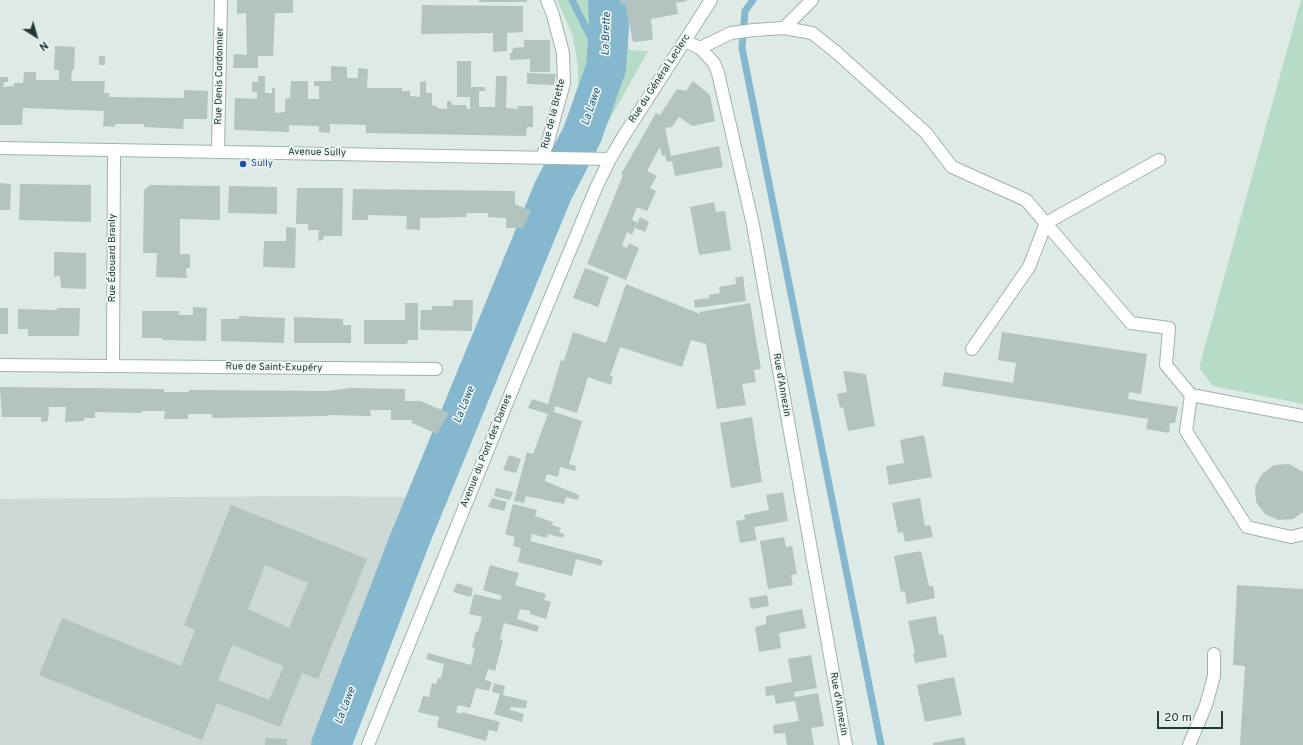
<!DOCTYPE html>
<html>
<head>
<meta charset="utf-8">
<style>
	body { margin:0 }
	#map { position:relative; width:1303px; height:745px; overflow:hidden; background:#deeae6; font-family:Overpass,sans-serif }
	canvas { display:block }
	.north { position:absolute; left:16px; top:16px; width:40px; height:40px; -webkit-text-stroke:3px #eef6f4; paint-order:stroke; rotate:143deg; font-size:11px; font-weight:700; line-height:16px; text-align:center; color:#203936 }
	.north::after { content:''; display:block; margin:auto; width:14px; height:18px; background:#203936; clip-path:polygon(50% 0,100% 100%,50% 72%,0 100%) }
	.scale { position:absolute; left:1157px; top:711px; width:66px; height:18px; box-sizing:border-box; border:2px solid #203936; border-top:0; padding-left:5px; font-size:12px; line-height:14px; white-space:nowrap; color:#203936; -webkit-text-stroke:3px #eef6f4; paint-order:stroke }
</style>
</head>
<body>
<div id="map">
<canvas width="1303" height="745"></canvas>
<div class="north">N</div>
<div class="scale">20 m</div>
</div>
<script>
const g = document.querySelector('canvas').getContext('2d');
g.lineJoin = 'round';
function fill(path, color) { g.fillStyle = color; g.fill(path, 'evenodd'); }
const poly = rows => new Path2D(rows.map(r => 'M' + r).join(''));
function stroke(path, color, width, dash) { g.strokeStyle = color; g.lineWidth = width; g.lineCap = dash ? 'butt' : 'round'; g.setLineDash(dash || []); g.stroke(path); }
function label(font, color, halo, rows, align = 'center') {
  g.font = font + ' Overpass,sans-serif'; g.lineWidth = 3.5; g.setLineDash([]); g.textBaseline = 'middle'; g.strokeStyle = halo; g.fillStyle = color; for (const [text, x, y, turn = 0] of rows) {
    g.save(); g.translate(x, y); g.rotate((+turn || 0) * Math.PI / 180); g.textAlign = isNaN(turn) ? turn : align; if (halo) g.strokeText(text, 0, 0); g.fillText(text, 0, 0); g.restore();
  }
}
const built = poly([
	[299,496,413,497,315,745,0,745,0,499]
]);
const green = poly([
	[557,0,615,0,617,8,623,8,629,50,648,51,602,133,565,125,578,86,578,66,573,36],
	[1301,0,1303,0,1303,404,1213,386,1199,368]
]);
const stream = poly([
	[572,0,606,68],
	[753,0,745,11,742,48,881,745]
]);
const river = poly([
	[331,745,410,539,553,191,582,135,606,68,609,27,608,0]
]);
const building = poly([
	[237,0,293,0,293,13,275,13,273,56,258,56,258,68,233,68,234,54,247,55,246,13,237,14],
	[479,0,527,0,527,2,479,2],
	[620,0,686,0,687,1,676,3,678,14,651,19,653,40,633,42,625,4,621,4],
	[422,5,523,6,523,32,507,33,507,51,493,52,493,33,421,34],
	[524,40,550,40,550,72,530,72,530,59,510,60,510,53,512,53,513,48,524,47],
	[55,46,75,47,74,70,72,70,71,81,105,81,104,93,109,93,109,97,184,98,184,90,208,91,207,119,184,119,183,129,144,127,144,124,115,124,115,127,103,126,104,111,23,108,22,125,0,125,0,77,8,77,8,82,4,82,3,87,14,86,14,83,23,83,24,72,36,72,36,80,59,80,59,70,54,70],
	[99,56,105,56,105,65,99,65],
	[457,61,471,61,471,87,485,87,485,91,479,91,479,107,495,107,496,76,507,76,506,108,518,109,518,106,533,106,533,127,527,127,526,136,366,133,366,125,330,124,330,133,319,132,319,126,289,125,289,132,234,130,235,98,257,99,257,92,252,92,252,82,258,82,258,76,265,76,265,93,272,93,272,88,275,88,275,113,285,112,285,99,290,98,291,81,308,81,308,99,319,99,319,86,314,86,314,81,331,81,331,66,347,67,347,78,358,78,358,68,368,69,367,88,402,88,402,91,410,91,410,96,420,97,420,82,426,81,426,93,432,93,432,105,437,106,437,108,447,109,447,101,451,101,452,105,466,105,467,109,470,109,470,97,457,97],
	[527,73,556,74,554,85,527,84],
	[693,81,710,95,715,121,692,126,679,117,672,127,665,128,671,156,719,146,723,167,675,176,672,161,667,162,665,155,662,156,660,147,647,171,657,176,650,188,656,191,647,211,637,207,632,220,637,222,632,235,627,232,622,246,627,248,629,243,639,248,626,280,587,264,623,175,621,174,656,113,660,115,677,89,686,91],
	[0,183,11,184,10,210,0,210],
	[20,184,91,185,91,222,19,220],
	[150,185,220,186,220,220,180,219,180,254,190,254,190,268,186,268,187,278,156,277,157,253,143,253,144,190],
	[229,186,277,187,277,214,228,213],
	[297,188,343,188,342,236,324,236,323,240,318,241,319,230,308,230,308,224,296,224],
	[353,189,515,191,515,204,531,211,523,228,506,228,506,218,488,217,488,213,467,213,466,217,420,218,420,230,406,229,407,216,368,215,368,220,352,220],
	[714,202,716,212,725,211,731,250,699,255,690,207],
	[640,217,649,222,645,232,635,228],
	[286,227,296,228,295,268,263,267,264,241,286,241],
	[54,252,86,253,86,289,61,288,60,276,54,277],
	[585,268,609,277,598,307,573,298],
	[743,276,746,301,695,308,694,300,709,298,709,295,720,293,719,287,736,284,735,278],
	[626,284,700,314,700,312,750,303,761,369,754,370,756,382,742,384,746,405,717,409,706,344,691,340,682,367,620,347,610,376,613,377,611,385,588,377,577,413,555,406,554,412,582,421,569,464,576,466,575,471,560,467,558,477,547,474,545,481,579,495,578,500,566,497,564,504,526,496,524,503,514,501,527,452,533,454,548,414,528,408,532,399,548,404,561,360,564,361,573,332,606,343],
	[453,300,473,300,472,331,420,330,421,310,432,310,432,306,453,306],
	[405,303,418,303,418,340,408,340,407,344,364,344,364,320,405,320],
	[193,307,207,308,206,341,162,340,162,338,142,338,142,311,179,311,179,315,193,315],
	[0,308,8,308,8,334,0,334],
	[57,308,80,308,79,336,28,336,28,329,18,329,18,309,57,310],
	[239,316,285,318,284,343,221,341,221,319,239,319],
	[294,317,343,319,343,325,351,325,351,343,294,343],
	[1002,332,1147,354,1141,394,1129,392,1128,399,1178,407,1175,423,1170,423,1169,433,1146,429,1148,419,942,386,944,372,1013,383,1016,363,998,360],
	[843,371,866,374,875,426,848,431,843,407,840,408,837,394,847,392],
	[0,387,164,389,164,392,189,392,189,390,328,391,350,388,405,389,405,401,420,401,449,413,437,434,412,423,412,420,391,420,391,410,370,410,371,416,328,415,328,416,212,418,212,414,188,414,188,419,164,419,165,411,142,411,142,413,95,412,95,418,84,418,84,421,65,422,66,407,49,407,48,421,41,422,41,417,2,417],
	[752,417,762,482,731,488,720,423],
	[924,435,932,477,889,485,886,466,904,463,900,440],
	[509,455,521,459,516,473,503,470],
	[1289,464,1303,472,1303,512,1293,519,1278,520,1265,514,1256,502,1255,487,1262,474,1274,465],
	[496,488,513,492,510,500,494,496],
	[783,492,788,521,754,527,757,540,740,543,736,521,745,519,744,515,769,510,766,495],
	[492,498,507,502,504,511,488,507],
	[920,498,925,526,930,525,933,537,905,542,903,532,898,533,892,503],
	[513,504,537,510,535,516,553,522,552,525,561,528,559,532,564,534,563,538,548,534,547,538,532,534,530,541,603,560,601,566,576,559,572,576,518,562,521,548,513,546,515,537,505,534],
	[231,505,367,559,318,679,302,673,280,727,217,703,202,740,39,675,62,618,181,666,195,630,184,625],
	[265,565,308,583,289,628,248,609],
	[232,645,284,666,269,700,218,680],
	[784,537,786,547,792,546,797,574,791,575,793,585,768,589,760,541],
	[921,551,929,586,933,586,935,598,907,604,905,591,901,592,894,556],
	[490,565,519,573,515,585,546,594,544,600,551,602,546,619,530,614,530,611,520,609,517,619,539,626,537,632,504,623,500,639,503,640,495,671,488,669,485,680,492,682,489,691,476,688,470,708,458,705,456,712,461,714,462,712,500,722,497,732,489,730,486,741,437,727,439,717,418,712,423,696,429,697,432,683,436,684,438,678,441,678,444,664,426,659,428,653,471,665,475,648,472,647,476,631,478,632,482,617,469,614,474,594,500,600,502,596,483,590],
	[457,583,473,588,471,597,453,592],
	[1237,585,1303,589,1303,745,1240,745,1245,666,1233,665],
	[767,595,769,606,751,609,749,598],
	[802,609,806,628,779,633,781,648,759,652,755,627,766,624,766,616],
	[936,616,939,635,943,634,947,657,915,663,913,653,915,653,908,621],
	[811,655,817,688,794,692,795,697,818,693,824,726,811,728,814,745,787,745,785,733,774,734,773,725,799,721,795,701,776,704,774,695,766,696,765,687,792,682,788,659],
	[954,677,962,715,925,722,917,685],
	[494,683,505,686,503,695,527,701,526,708,511,707,510,710,524,714,522,722,494,714,500,694,492,692],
	[964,737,966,745,933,745,933,743],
	[265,738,287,739,287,745,265,745]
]);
const lane = poly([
	[784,28,812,0],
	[700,48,731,33,754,30,784,28,812,33,836,52,926,133,952,167,1026,200,1131,323,1169,328,1166,365,1191,395,1186,431,1247,527,1291,537,1303,534],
	[972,349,1029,267,1046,223,1159,160],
	[1191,395,1303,416],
	[1189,745,1206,705,1214,676,1214,654]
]);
const street = poly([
	[685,41,700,48,714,63,718,73,753,225,846,745],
	[218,152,221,0],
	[542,157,547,145,564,83,563,53,553,15,547,0],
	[0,365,436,369],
	[113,366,114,150]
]);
const secondary = poly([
	[0,148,610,159],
	[368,745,517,378,596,188,610,159,623,137,711,0]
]);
const markers = [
	[243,164,4,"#1a4fb4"]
];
const streetNames = [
	["Rue Denis Cordonnier",220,76,-89],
	["Rue du Général Leclerc",660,79,-57],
	["Rue de la Brette",554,114,-76],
	["Avenue Sully",317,153,1],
	["Rue Édouard Branly",113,258,-90],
	["Rue de Saint-Exupéry",274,368,1],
	["Rue d'Annezin",781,385,80],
	["Avenue du Pont des Dames",487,451,-68],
	["Rue d'Annezin",838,704,80]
];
const transitNames = [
	["Sully",251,164]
];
const waterNames = [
	["La Brette",607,34,-88],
	["La Lawe",592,107,-71],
	["La Lawe",465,405,-68],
	["La Lawe",346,706,-69]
];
fill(built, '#ccd9d5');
fill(green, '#b6dbc6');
stroke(stream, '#85b8cf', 7);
stroke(river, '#85b8cf', 40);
fill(building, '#b3c4c0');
stroke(lane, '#a1b1ae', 14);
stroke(street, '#a1b1ae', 14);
stroke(secondary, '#9db5b0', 14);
stroke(lane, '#fff', 12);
stroke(street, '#fff', 12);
stroke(secondary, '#fff', 12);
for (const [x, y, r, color] of markers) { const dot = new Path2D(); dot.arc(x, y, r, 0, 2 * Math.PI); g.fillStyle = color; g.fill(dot); stroke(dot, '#eef6f4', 1.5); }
label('10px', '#203936', '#eef6f4', streetNames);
label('10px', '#164399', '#eef6f4', transitNames, 'left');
label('italic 11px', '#1b5774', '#eef6f4', waterNames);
</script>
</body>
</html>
